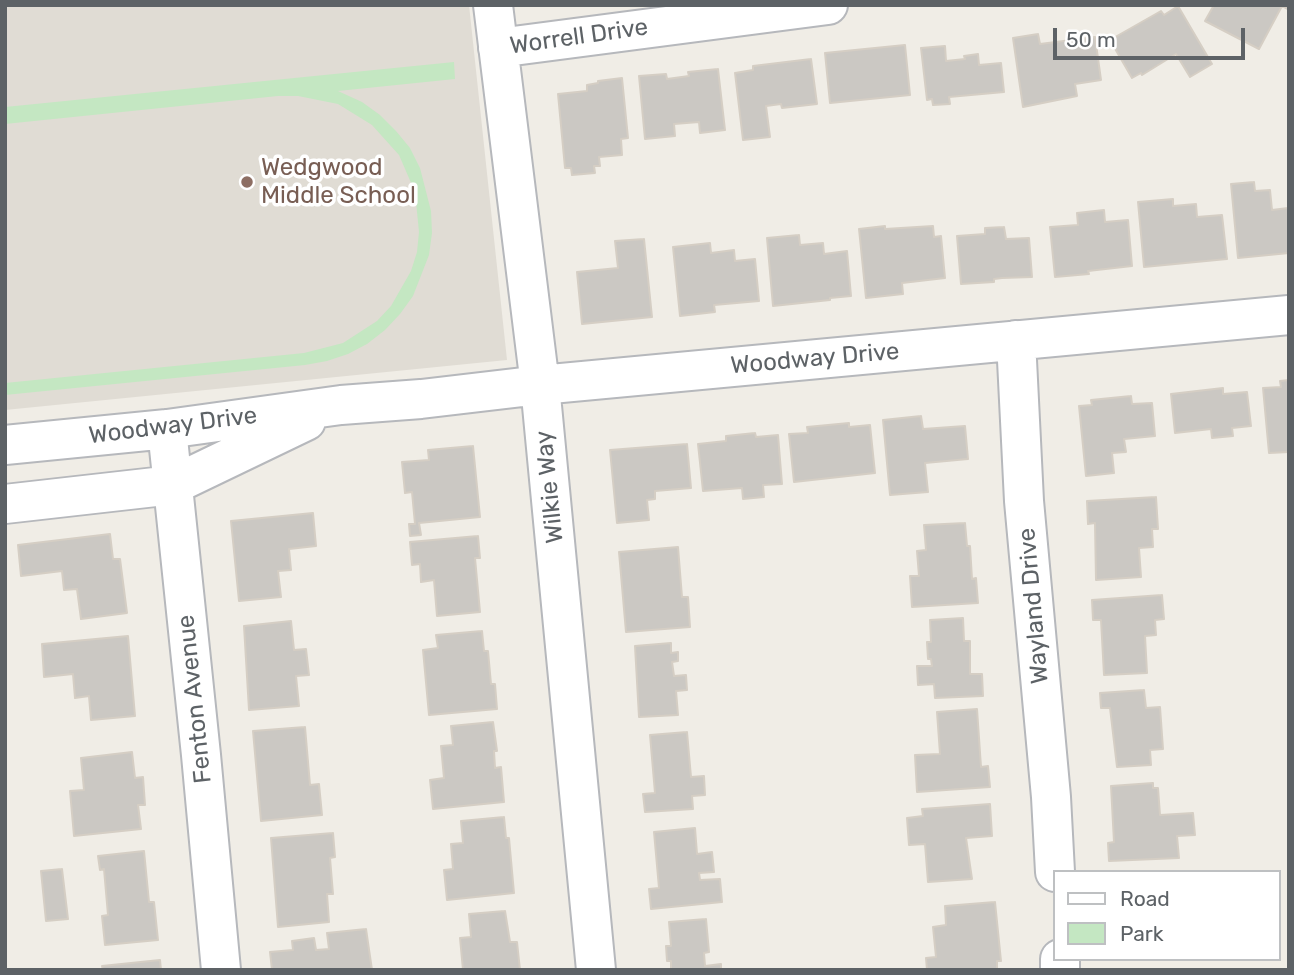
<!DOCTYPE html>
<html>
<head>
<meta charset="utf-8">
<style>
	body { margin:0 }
	#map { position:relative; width:1294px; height:975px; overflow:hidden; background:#f0ede6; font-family:Rubik,sans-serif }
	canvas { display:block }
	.frame { position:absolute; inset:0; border:7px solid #5d6266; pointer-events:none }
	.legend { position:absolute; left:1053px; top:870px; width:228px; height:91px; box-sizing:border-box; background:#fff; border:2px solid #bec0c2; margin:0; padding:9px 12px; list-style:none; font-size:21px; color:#5d6266 }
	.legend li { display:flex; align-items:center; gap:14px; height:35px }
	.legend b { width:35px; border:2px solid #bec0c2 }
	.scale { position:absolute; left:1053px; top:28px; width:192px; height:32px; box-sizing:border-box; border:4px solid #5d6266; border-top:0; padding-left:9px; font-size:21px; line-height:24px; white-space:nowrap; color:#5d6266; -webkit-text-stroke:5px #fff; paint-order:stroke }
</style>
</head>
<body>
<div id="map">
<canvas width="1294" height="975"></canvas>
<div class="frame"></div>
<ul class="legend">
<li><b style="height:9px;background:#fff"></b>Road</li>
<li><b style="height:19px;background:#c4e7c2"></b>Park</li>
</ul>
<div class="scale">50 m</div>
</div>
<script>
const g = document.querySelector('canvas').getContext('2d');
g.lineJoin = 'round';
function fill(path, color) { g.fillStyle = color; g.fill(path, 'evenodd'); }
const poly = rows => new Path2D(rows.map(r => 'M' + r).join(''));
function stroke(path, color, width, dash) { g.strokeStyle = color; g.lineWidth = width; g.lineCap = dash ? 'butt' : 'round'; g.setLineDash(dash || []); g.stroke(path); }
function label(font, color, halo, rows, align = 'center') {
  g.font = font + ' Rubik,sans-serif'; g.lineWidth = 7; g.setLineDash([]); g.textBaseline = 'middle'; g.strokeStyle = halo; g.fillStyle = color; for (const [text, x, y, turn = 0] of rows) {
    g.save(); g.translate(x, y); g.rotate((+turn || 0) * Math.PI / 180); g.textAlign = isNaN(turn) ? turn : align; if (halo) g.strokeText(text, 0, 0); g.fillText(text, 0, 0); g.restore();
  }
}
const education = poly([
	[5,5,469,5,507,360,5,410]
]);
const green = poly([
	[454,62,455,79,338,91,362,102,380,115,396,131,410,148,420,168,431,211,432,233,429,255,413,296,400,314,385,330,367,344,348,354,327,361,305,365,5,395,5,383,304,353,343,343,377,321,391,306,411,271,417,252,419,232,415,192,399,155,372,125,338,104,298,96,278,96,5,124,5,107]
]);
const building = poly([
	[1214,5,1289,5,1289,10,1282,6,1259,49,1205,21,1214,5],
	[1178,6,1212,64,1190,77,1176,54,1142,75,1141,73,1132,78,1110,40,1161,11,1164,15,1178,6],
	[1038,34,1040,44,1095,37,1101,80,1075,84,1077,96,1023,107,1013,38,1038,34],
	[905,45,910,95,830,103,825,53,905,45],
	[945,46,946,61,965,59,964,56,978,54,979,65,1001,63,1004,92,949,97,950,104,933,105,932,99,927,100,921,48,945,46],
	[811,59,817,104,782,108,781,104,766,106,770,137,743,140,735,73,753,70,753,66,811,59],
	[718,69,725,130,700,133,699,122,674,124,675,136,645,139,639,76,666,74,667,79,689,76,688,72,718,69],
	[622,78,628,138,621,139,622,155,599,157,600,166,594,166,595,173,572,175,571,168,565,168,558,94,587,91,587,85,598,83,598,81,622,78],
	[1254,182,1255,191,1270,190,1272,210,1288,208,1289,204,1289,253,1238,258,1231,184,1254,182],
	[1173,199,1173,206,1196,204,1197,217,1222,215,1227,259,1144,267,1138,202,1173,199],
	[1104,210,1105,222,1128,220,1132,266,1088,271,1089,274,1055,277,1050,227,1078,225,1077,213,1104,210],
	[885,226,885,229,933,226,934,237,941,236,945,278,902,283,903,294,866,298,859,229,885,226],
	[1004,227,1006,239,1029,238,1032,277,1002,278,994,279,994,282,961,284,957,236,985,234,985,228,1004,227],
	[799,235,800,245,823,243,824,254,847,251,851,296,830,298,830,300,773,306,767,238,799,235],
	[644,239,652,317,582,324,577,272,618,268,615,241,644,239],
	[710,243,711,253,734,250,735,261,755,259,759,301,714,305,715,312,680,316,673,247,710,243],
	[1289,380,1289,452,1269,453,1263,388,1281,387,1280,381,1289,380],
	[1223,388,1223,394,1247,392,1251,426,1232,428,1233,436,1212,438,1211,429,1175,433,1171,394,1223,388],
	[1131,396,1132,404,1152,403,1155,436,1124,439,1126,452,1112,453,1114,473,1086,476,1079,406,1092,405,1091,400,1131,396],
	[921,416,923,429,965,426,968,459,925,463,928,492,890,495,883,420,921,416],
	[849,423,849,427,870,425,875,473,794,482,789,434,808,433,807,427,849,423],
	[755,433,756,437,778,435,782,484,763,485,764,497,743,499,742,488,703,491,698,444,726,441,726,436,755,433],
	[687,444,691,488,655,491,655,499,647,500,649,520,617,523,610,450,687,444],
	[473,446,480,517,419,523,421,535,410,536,409,524,415,524,412,492,405,493,402,462,429,460,428,450,473,446],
	[1156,497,1158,529,1152,529,1153,547,1139,548,1141,577,1096,580,1095,523,1088,524,1087,501,1156,497],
	[313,513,316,546,289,549,291,570,278,571,281,597,239,601,231,521,313,513],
	[965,523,967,546,970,546,972,579,976,578,978,603,912,607,910,576,919,576,917,551,926,550,924,525,965,523],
	[110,534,113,559,120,559,127,613,81,619,77,589,64,590,62,571,21,576,18,545,110,534],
	[478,536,480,558,475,558,480,612,437,616,434,580,421,582,420,564,412,565,410,542,478,536],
	[678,547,682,597,688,597,690,627,626,632,619,552,678,547],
	[1162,595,1164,619,1155,620,1156,635,1145,636,1147,673,1104,675,1101,620,1093,620,1092,600,1162,595],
	[963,618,964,641,970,641,970,674,982,674,983,696,935,698,934,684,918,685,917,666,932,666,931,659,928,659,927,642,931,642,930,620,963,618],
	[291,621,294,650,306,649,309,675,296,676,299,706,249,710,244,626,291,621],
	[482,631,484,651,488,651,491,684,495,684,497,709,429,715,423,650,438,648,436,635,482,631],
	[128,636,135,716,91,720,89,696,75,698,73,674,44,677,42,644,128,636],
	[671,643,671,653,678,652,678,661,672,662,674,676,686,675,687,690,676,691,678,715,639,717,635,646,671,643],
	[1144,690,1146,708,1160,707,1163,749,1150,750,1151,765,1117,767,1110,708,1101,708,1100,693,1144,690],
	[977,709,981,767,988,766,990,787,917,792,915,755,940,754,937,712,977,709],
	[493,722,497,751,494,751,495,768,501,767,504,802,433,809,430,780,444,778,441,746,453,745,451,726,493,722],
	[305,727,310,785,319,784,322,815,261,821,253,731,305,727],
	[687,732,691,777,704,776,705,795,692,796,693,809,645,812,643,794,655,793,650,735,687,732],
	[132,752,135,778,143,777,145,805,138,805,141,829,74,836,70,791,84,790,81,758,132,752],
	[1153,783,1153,788,1158,788,1160,815,1193,813,1195,835,1177,836,1179,858,1109,861,1108,843,1114,842,1111,786,1153,783],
	[990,804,992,836,966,838,972,879,928,882,925,844,909,845,907,818,923,816,922,809,990,804],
	[504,817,506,838,509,838,514,893,447,900,444,870,453,869,451,844,463,843,461,821,504,817],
	[695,828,697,854,712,852,714,872,699,873,700,880,720,879,722,902,651,909,649,889,659,888,654,832,695,828],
	[333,833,335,857,330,858,333,894,327,894,329,922,278,927,271,838,333,833],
	[144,851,149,902,154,902,158,940,105,945,102,916,108,915,104,869,100,870,98,856,144,851],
	[62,869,68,919,46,921,41,871,62,869],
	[995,902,1001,961,997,961,997,970,927,970,926,958,936,957,933,927,946,925,945,906,995,902],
	[505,911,510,942,517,942,520,970,463,970,460,938,471,937,469,914,505,911],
	[706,919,709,952,704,953,705,966,721,964,721,970,671,970,671,961,667,961,666,946,671,946,669,922,706,919],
	[366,929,372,970,272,970,270,952,293,950,292,941,314,938,316,950,329,949,327,933,366,929],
	[160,960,161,970,103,970,102,966,160,960]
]);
const minor = poly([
	[493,5,540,385,596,970],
	[498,48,828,5],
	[1016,340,1024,501,1051,797,1055,872],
	[167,429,201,755,221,970],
	[5,445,167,429,341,405,421,399,540,385,1289,315],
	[5,504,173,485,306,421],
	[1060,959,1060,970]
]);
const markers = [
	[247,182,7,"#8d6e63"]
];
const streetNames = [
	["Worrell Drive",579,37,-8],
	["Woodway Drive",815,359,-5],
	["Woodway Drive",173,426,-7],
	["Wilkie Way",550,487,-96],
	["Wayland Drive",1034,606,-95],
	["Fenton Avenue",195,699,-96]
];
const educationNames = [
	["Wedgwood",261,168],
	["Middle School",261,196]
];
fill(education, '#e0dcd4');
fill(green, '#c4e7c2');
fill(building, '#cbc8c3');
stroke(building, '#d5cec4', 2);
stroke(minor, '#b6b8bc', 42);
stroke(minor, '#fff', 38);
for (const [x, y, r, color] of markers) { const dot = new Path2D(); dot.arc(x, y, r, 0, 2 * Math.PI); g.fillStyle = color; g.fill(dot); stroke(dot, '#fff', 2.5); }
label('24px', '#5d6266', '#fff', streetNames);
label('24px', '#785e54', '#fff', educationNames, 'left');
</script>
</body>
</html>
